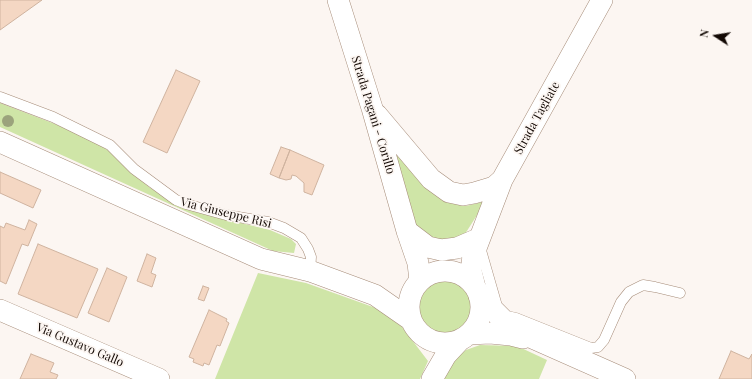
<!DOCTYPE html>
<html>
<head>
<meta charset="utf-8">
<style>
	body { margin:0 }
	#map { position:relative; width:752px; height:379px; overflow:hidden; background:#fcf6f2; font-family:"Playfair Display",serif }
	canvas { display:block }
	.north { position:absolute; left:696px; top:16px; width:40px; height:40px; -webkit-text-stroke:3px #fcf6f2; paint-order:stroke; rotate:282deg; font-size:11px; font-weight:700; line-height:16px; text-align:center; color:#130904 }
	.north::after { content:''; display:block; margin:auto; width:14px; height:18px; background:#130904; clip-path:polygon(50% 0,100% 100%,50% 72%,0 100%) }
</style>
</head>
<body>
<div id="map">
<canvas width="752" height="379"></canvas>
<div class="north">N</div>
</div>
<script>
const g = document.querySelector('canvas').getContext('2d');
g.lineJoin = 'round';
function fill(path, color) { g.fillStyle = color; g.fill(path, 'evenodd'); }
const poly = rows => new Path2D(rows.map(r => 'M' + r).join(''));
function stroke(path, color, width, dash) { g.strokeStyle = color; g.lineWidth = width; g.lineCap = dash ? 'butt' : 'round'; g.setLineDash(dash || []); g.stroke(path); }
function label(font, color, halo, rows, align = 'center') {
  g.font = font + ' "Playfair Display",serif'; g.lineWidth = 3.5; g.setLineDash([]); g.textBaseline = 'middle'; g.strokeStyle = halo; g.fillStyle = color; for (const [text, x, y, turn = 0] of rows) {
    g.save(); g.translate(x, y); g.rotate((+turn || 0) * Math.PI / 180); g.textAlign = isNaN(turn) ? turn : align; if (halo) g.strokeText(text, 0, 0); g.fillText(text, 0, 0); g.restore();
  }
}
const green = poly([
	[0,103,84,135,109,151,123,165,149,187,170,200,204,214,270,230,291,239,296,244,294,253,273,251,0,127],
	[392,146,445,200,466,206,486,201,465,234,443,242,418,231],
	[258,273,306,283,387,312,396,319,428,361,420,379,215,379],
	'417 306a27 27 0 1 1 54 0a27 27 0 1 1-54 0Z',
	[480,345,517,346,547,360,539,379,440,379,445,366,466,350]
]);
const building = poly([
	[0,0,42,0,0,30,0,0],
	[176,70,200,81,167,153,143,142,176,70],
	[281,147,290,150,279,178,270,174,281,147],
	[290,150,324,165,312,195,304,192,304,183,296,176,292,175,291,179,286,180,279,178,290,150],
	[0,172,41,190,33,208,0,193,0,172],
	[29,220,37,224,28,246,22,244,6,284,0,281,0,226,4,228,6,223,25,230,29,220],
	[38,244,98,269,77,318,18,294,38,244],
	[147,254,156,258,151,273,156,275,152,287,137,281,147,254],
	[107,268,127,277,109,322,88,313,107,268],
	[203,286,209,288,204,301,198,299,203,286],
	[209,310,227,319,226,321,229,323,220,346,217,345,209,365,204,363,203,366,193,362,194,359,189,357,209,310],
	[731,351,749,359,752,354,752,379,719,379,731,351],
	[31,354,54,363,50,372,58,375,56,379,20,379,31,354]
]);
const service = poly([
	[0,97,53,117,110,145,134,169,176,200,186,204,226,215,268,222,284,228,301,238,308,249,311,257,310,271],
	[480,247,497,306,507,316,516,318,591,348,598,347,604,340,621,302,629,292,643,285,655,287,680,293]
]);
const minor = poly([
	[338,0,372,108,407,231,418,263,420,281],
	[377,115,431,179,449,192,463,195,474,193,494,187,502,180],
	[0,142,261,259,310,271,375,295,411,320],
	[407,231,428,247,441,250,457,248,478,239],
	'409 307a36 36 0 1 1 72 0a36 36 0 1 1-72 0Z',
	[475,287,471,271,473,256,502,180,602,0],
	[479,296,505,322,521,333,625,379],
	[0,310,159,379],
	[469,334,490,333,511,335,523,338],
	[432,379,446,355,461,339]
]);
const trees = [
	[8,121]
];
const streetNames = [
	["Strada Pagani - Corillo",373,115,73],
	["Strada Tagliate",537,118,-61],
	["Via Giuseppe Risi",226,213,14],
	["Via Gustavo Gallo",80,345,23]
];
fill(green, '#cfe5a7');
fill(building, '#f4d7c3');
stroke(building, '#cfb39f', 1);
stroke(service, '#a68c79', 11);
stroke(minor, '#a68c79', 22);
stroke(service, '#fff', 10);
stroke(minor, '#fff', 21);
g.fillStyle = '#9ba37c';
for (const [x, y] of trees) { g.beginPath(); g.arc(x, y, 6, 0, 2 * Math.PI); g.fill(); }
label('12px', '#130904', '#fcf6f2', streetNames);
</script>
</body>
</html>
